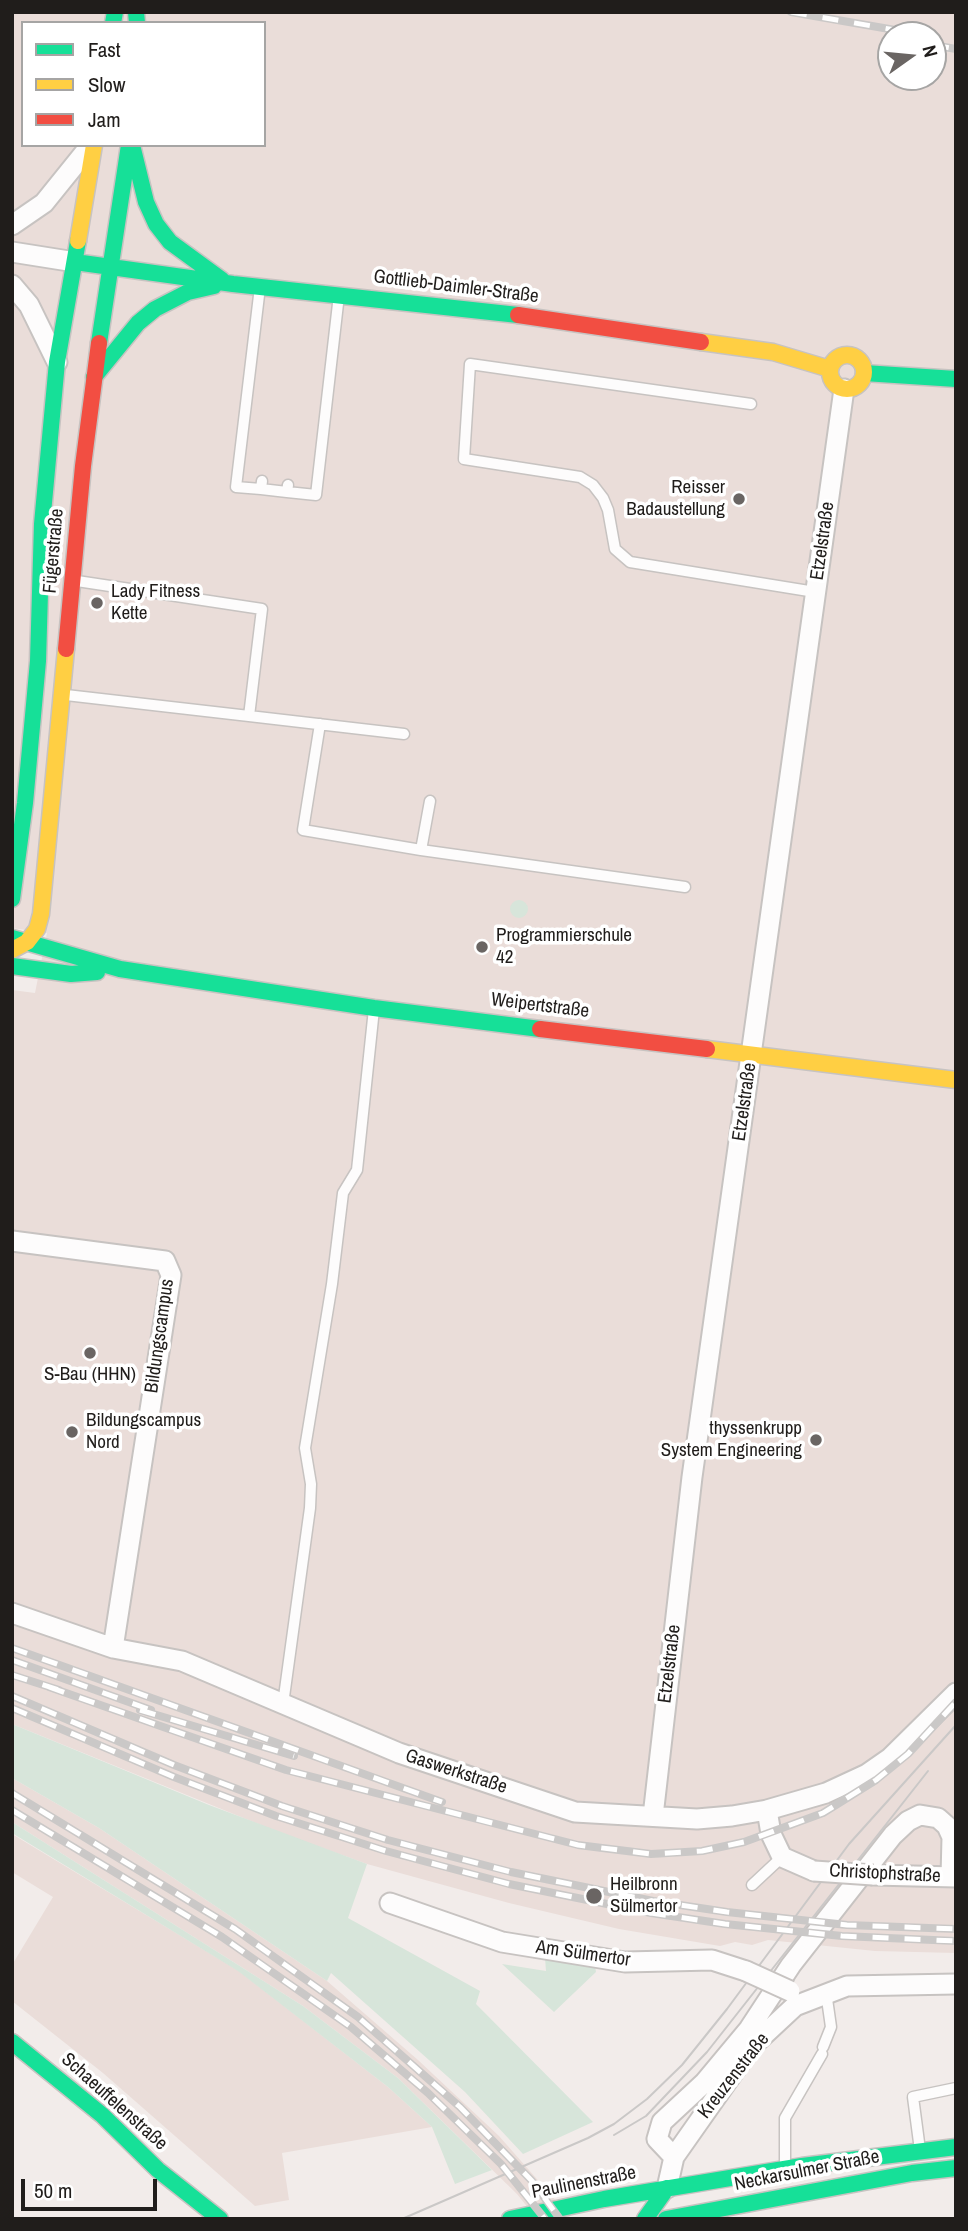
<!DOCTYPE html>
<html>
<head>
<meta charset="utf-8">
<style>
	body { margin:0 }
	#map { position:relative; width:968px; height:2231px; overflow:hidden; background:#f2ecea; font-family:"Archivo Narrow",sans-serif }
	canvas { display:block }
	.frame { position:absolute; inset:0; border:14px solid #201d1b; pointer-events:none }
	.legend { position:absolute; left:21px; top:21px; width:245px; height:126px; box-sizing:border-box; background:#fff; border:2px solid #a6a5a4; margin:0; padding:9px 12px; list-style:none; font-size:21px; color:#201d1b }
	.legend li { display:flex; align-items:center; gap:14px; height:35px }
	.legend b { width:35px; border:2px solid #a6a5a4 }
	.north { position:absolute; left:877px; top:21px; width:70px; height:70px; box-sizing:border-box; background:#fff; border:2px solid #a6a5a4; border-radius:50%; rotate:75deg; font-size:19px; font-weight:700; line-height:28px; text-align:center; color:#201d1b }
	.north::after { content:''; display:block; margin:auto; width:24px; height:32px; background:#6a6563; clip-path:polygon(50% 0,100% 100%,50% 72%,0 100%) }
	.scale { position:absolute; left:21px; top:2179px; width:136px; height:32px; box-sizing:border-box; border:4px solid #201d1b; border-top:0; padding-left:9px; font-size:21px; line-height:24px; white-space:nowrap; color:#201d1b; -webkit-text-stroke:5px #fff; paint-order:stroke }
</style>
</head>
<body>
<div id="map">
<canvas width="968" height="2231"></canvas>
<div class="frame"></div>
<ul class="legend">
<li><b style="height:9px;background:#16e098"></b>Fast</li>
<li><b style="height:9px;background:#ffcf43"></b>Slow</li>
<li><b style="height:9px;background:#f24e42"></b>Jam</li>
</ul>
<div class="north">N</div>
<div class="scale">50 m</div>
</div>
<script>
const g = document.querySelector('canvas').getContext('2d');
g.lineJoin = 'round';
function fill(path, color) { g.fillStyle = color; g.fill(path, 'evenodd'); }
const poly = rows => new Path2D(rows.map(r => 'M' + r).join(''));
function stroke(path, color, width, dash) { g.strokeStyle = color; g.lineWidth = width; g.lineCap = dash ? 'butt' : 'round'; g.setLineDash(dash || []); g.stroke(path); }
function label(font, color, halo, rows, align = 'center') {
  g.font = font + ' "Archivo Narrow",sans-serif'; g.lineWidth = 7; g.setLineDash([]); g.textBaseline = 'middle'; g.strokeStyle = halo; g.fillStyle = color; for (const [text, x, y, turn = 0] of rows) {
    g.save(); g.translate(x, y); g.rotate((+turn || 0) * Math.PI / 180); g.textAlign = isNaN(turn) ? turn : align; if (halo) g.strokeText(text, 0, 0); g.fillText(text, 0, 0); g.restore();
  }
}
const built = poly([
	[12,12,956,12,956,1953,875,1951,768,1940,752,1945,735,1942,720,1946,619,1929,509,1903,367,1864,278,1832,12,1724,12,990,35,993,47,933,12,928],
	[23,23,264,23,264,145,23,145],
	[891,35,933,35,933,77,891,77],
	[12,1778,99,1828,327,1981,418,2060,499,2136,572,2219,537,2219,517,2194,398,2078,303,2006,12,1822],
	[12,1834,239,1971,388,2087,432,2127,282,2153,289,2200,255,2206,103,2073,12,2001,12,1965,53,1897,12,1872]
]);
const green = poly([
	'510 909a9 9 0 1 1 18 0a9 9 0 1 1-18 0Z',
	[12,1724,209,1805,367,1864,348,1918,480,1991,476,2004,593,2122,523,2154,465,2092,331,1973,327,1981,99,1828,12,1778],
	[12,1822,303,2006,398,2078,492,2170,455,2184,432,2127,388,2087,238,1971,12,1833],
	[545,1958,595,1966,596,1972,554,2012,502,1964,546,1971]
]);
const lane = poly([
	[260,287,236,487,261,489,262,481],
	[751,404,470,364,464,459,580,477,593,485,603,498,608,510,615,549,630,562,815,592],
	[288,485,287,492,316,495,339,295],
	[261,489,287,492],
	[66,695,249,716,262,609,77,581],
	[249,716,404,734],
	[320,724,303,830,421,850],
	[430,801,421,850,685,887],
	[283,1704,310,1508,311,1484,305,1448,332,1284,343,1193,357,1170,374,1009],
	[752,1885,782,1857],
	[823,2047,831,2027,826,1992],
	[920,2150,913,2097,956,2088],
	[785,2165,785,2118,822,2054]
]);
const street = poly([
	[12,225,44,203,90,146],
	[12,252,75,262],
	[12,285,29,305,57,362],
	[12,1241,165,1261,171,1275,113,1648],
	[12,1613,113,1648,182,1661,399,1753,575,1812,697,1819,732,1816,767,1810,826,1793,867,1774,890,1758,956,1693],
	[767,1810,771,1834,782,1857,814,1871],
	[653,1816,692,1477,844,389],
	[873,1875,956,1877],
	[390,1903,502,1942,625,1962,712,1960,746,1971],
	[674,2157,657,2139,662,2122,704,2083,749,2029,791,1965,893,1835,908,1821,920,1815,938,1818,947,1826,952,1837,951,1877],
	[667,2188,674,2157,752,2046,795,2006,847,1986,956,1984]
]);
const fast = poly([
	[136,12,137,23],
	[113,23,115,12],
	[132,145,146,202,156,224,170,242,222,280],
	[75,262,233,284,518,315],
	[99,343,129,145],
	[864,373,956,379],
	[94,377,138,323,155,309,188,292,214,286],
	[12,899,25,803,38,661,42,524,57,362,78,241],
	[12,938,120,969,374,1008,540,1029],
	[12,966,71,974,97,972],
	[12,2042,102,2115,158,2170,220,2219],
	[510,2219,604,2199,802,2166,956,2147],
	[645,2219,667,2188],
	[666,2219,912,2173,956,2168]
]);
const slow = poly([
	[78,241,94,145],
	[701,342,773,352,830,369],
	'830 372a17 17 0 1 1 34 0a17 17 0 1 1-34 0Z',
	[12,950,27,942,37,929,41,914,66,649],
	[707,1049,956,1080]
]);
const jam = poly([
	[518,315,701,342],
	[66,649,83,466,99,343],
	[540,1029,707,1049]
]);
const tram = poly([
	[614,2135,646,2116,707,2052,928,1771],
	[402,2219,588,2138,614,2124,647,2099,682,2065,727,2009,849,1844,956,1725]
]);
const rail = poly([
	[791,12,924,35],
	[933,45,956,49],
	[12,1648,442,1802],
	[12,1660,151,1710],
	[12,1675,59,1690],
	[49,1687,286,1770,578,1845,651,1854,702,1851,744,1842,823,1813,876,1780,908,1754,956,1702],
	[12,1696,174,1765,282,1806,388,1840,511,1872,653,1901,727,1912,847,1925,956,1929],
	[12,1708,174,1777,276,1816,386,1851,509,1884,651,1913,725,1924,842,1936,956,1941],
	[140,1710,294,1756],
	[12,1793,235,1929,358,2017,460,2107,532,2181,560,2219],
	[12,1810,222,1937,351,2027,428,2093,501,2164,545,2219]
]);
const streetBridge = poly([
	[814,1871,873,1875],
	[746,1971,790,1991]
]);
const markers = [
	[739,499,7,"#6a6563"],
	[97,603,7,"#6a6563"],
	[482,947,7,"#6a6563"],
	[90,1353,7,"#6a6563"],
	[72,1432,7,"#6a6563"],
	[816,1440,7,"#6a6563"],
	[594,1896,9,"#6a6563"]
];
const streetNames = [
	["Gottlieb-Daimler-Straße",456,287,7],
	["Etzelstraße",823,541,-82],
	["Fügerstraße",54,551,-85],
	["Weipertstraße",540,1006,7],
	["Etzelstraße",745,1102,-82],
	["Bildungscampus",160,1336,-82],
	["Etzelstraße",670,1664,-83],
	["Gaswerkstraße",456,1772,18],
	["Christophstraße",885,1874,3],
	["Am Sülmertor",583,1954,8],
	["Kreuzenstraße",734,2076,-52],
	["Schaeuffelenstraße",114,2102,42],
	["Neckarsulmer Straße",807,2171,-11],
	["Paulinenstraße",584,2183,-11]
];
const poiNames = [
	["Reisser",725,488,"right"],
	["Badaustellung",725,510,"right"],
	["Lady Fitness",111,592],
	["Kette",111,614],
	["Programmierschule",496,936],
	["42",496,958],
	["S-Bau (HHN)",90,1375,"center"],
	["Bildungscampus",86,1421],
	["Nord",86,1443],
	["thyssenkrupp",802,1429,"right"],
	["System Engineering",802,1451,"right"],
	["Heilbronn",610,1885],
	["Sülmertor",610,1907]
];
fill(built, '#eaddd9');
fill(green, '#d7e5da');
stroke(lane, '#c7c3c1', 13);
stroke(street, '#c7c3c1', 23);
stroke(fast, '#c7c3c1', 19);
stroke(slow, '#c7c3c1', 19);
stroke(jam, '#c7c3c1', 19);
stroke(lane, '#fdfcfc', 10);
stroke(street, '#fdfcfc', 19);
stroke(fast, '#16e098', 16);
stroke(slow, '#ffcf43', 16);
stroke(jam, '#f24e42', 16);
stroke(tram, '#cac8c7', 2);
stroke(rail, '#cac8c7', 8);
stroke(rail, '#fff', 5, [16]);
stroke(streetBridge, '#c7c3c1', 23, []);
stroke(streetBridge, '#fdfcfc', 19);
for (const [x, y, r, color] of markers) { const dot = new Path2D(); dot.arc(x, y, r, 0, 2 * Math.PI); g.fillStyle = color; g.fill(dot); stroke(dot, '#fff', 2.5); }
label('19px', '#201d1b', '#fff', streetNames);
label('19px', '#201d1b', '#fff', poiNames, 'left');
</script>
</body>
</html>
